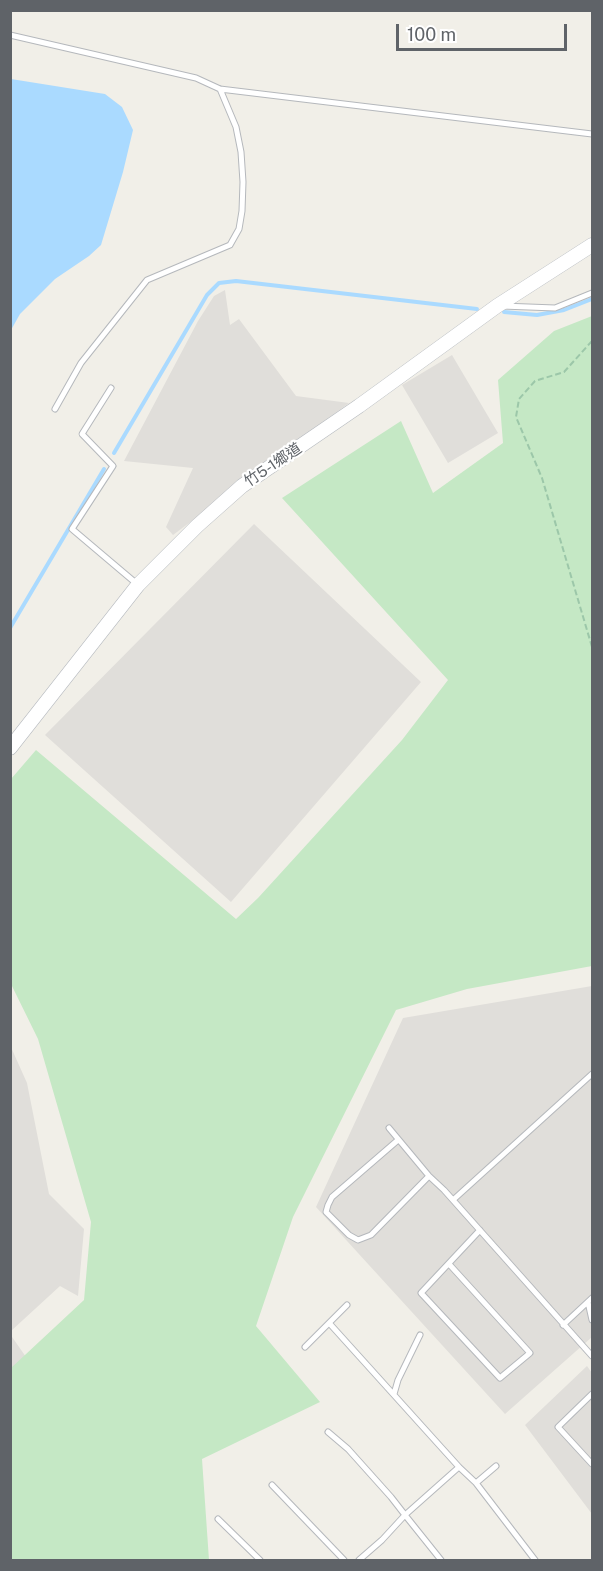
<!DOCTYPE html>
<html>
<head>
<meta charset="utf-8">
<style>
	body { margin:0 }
	#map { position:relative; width:603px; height:1571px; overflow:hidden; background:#f1efe8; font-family:"Public Sans",sans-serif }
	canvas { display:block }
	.frame { position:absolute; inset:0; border:12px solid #5f6368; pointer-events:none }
	.scale { position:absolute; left:396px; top:24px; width:171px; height:27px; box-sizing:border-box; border:3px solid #5f6368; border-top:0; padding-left:8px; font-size:18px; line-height:21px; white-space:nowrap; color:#5f6368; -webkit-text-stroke:4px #fff; paint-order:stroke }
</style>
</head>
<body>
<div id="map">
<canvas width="603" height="1571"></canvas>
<div class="frame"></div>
<div class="scale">100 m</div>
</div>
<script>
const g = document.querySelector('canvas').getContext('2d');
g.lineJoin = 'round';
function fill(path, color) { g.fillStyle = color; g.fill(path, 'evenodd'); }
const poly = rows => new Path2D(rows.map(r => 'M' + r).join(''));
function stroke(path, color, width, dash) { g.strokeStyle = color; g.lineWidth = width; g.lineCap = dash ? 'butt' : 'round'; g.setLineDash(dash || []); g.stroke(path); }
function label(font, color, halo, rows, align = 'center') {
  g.font = font + ' "Public Sans","Noto Sans TC",sans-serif'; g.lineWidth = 4.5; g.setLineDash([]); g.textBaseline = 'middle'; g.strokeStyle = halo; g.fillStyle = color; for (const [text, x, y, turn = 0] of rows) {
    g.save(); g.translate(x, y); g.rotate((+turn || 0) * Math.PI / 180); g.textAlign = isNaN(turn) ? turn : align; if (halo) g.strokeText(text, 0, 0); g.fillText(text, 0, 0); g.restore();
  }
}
const industrial = poly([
	[225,290,230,325,239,319,296,396,349,403,173,535,166,527,193,468,124,461,198,321,214,296],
	[452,355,498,433,448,463,402,385],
	[254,524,421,682,231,902,45,735],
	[592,986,592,1337,505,1414,316,1207,403,1018],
	[10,1045,27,1083,49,1194,84,1229,78,1296,60,1286,11,1331],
	[10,1334,42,1380,10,1401],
	[587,1366,592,1373,592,1514,525,1425]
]);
const green = poly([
	[592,316,592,966,467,989,396,1010,293,1217,256,1326,320,1402,202,1459,209,1560,11,1560,11,1368,84,1300,91,1222,38,1039,11,984,11,779,36,750,236,919,258,898,402,740,448,680,282,498,401,421,433,493,503,443,498,380,554,331]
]);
const water = poly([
	[11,79,105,94,122,107,133,130,123,172,101,245,89,256,55,279,20,314,11,330]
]);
const stream = poly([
	[504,312,537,315,564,310,592,299],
	[114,453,207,295,219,283,236,281,477,309],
	[10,628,104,469]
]);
const path = poly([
	[592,341,564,372,535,381,519,399,516,417,542,478,592,647]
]);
const lane = poly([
	[10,35,196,78,220,89,592,134],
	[502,306,555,308,592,293],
	[111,388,82,434,113,466,72,529,137,584],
	[55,409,81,363,147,280,230,245,239,229,242,211,243,182,241,152,236,127,220,89],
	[389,1128,429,1176,444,1190,592,1356],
	[398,1140,332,1197,328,1205,326,1212,349,1235,358,1240,371,1235,429,1176],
	[453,1200,592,1074],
	[449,1264,530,1353,500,1378,421,1293,480,1230],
	[588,1302,592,1320],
	[330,1324,459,1467,476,1483,535,1560],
	[563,1325,592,1298],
	[305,1347,347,1305],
	[394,1394,398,1380,420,1335],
	[592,1394,558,1427,592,1464],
	[328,1432,348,1449,391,1497,405,1515,441,1560],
	[476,1483,496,1466],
	[272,1485,344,1560],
	[218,1519,260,1560],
	[359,1560,382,1540,405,1515,459,1467]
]);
const secondary = poly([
	[10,748,138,585,197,526,242,486,359,406,497,306,592,245]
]);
const streetNames = [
	["竹5-1鄉道",273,465,-34]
];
fill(industrial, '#e0deda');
fill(green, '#c5e8c5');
fill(water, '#aadaff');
stroke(stream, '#aadaff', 4);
stroke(lane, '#b5b8bc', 7);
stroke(secondary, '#b6babf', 15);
stroke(path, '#9cc7a9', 2, [6, 3]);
stroke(lane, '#fff', 5);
stroke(secondary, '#fff', 14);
label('15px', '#5f6368', '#fff', streetNames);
</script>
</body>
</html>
